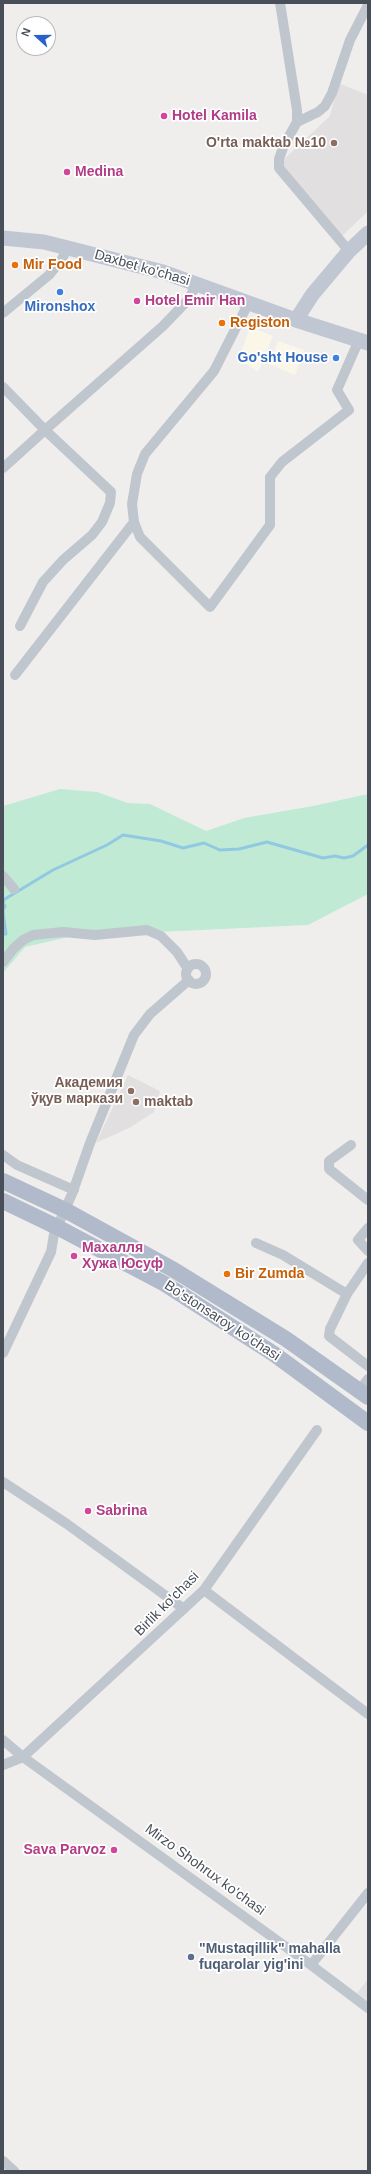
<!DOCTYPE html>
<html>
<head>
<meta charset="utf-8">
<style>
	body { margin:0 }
	#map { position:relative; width:371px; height:2174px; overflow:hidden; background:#f0eeed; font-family:Arial,sans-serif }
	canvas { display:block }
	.frame { position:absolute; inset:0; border:4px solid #484f59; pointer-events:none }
	.north { position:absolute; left:16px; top:16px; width:40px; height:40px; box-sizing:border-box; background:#fff; border:1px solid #b6b9bd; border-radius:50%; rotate:291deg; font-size:11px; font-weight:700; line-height:16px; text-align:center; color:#484f59 }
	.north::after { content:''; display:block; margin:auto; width:14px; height:18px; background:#2a60cd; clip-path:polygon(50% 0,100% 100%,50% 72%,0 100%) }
</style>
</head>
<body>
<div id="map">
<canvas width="371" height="2174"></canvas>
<div class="frame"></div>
<div class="north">N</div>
</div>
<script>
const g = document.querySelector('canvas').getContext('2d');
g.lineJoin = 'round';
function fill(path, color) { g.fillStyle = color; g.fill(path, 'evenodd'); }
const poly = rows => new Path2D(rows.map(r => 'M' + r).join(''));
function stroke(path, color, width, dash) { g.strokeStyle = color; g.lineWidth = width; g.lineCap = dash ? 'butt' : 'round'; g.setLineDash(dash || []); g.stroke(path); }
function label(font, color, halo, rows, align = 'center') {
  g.font = font + ' Arial,sans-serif'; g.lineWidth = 3.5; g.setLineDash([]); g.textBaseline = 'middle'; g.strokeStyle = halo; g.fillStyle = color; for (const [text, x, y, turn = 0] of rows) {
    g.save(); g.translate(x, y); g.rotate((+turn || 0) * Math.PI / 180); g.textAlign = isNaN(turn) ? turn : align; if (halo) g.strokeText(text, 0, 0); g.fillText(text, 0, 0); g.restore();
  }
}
const commercial = poly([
	[250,327,273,336,258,372,239,359],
	[278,341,304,350,295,375,269,364]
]);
const education = poly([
	[338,83,368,95,368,211,342,236,280,163,330,116],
	[128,1075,160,1091,154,1112,131,1127,96,1143],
	[368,1979,368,2001,357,1993]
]);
const green = poly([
	[60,789,97,792,128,803,150,804,206,831,244,818,313,806,368,794,368,894,308,925,73,936,25,947,3,973,3,806]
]);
const stream = poly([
	[3,902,5,899,53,870,107,845,123,835,161,841,183,848,204,843,220,850,239,849,267,842,323,858,335,856,344,858,353,856,368,845],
	[3,903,5,906,3,911],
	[3,912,6,934,3,934]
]);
const street = poly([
	[280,3,297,110,297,122,284,145,279,159,279,168,349,251],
	[297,122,318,112,325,106,332,93,350,40,368,5],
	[249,302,214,371,145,454,137,474,132,504,134,522,140,537,210,607,270,525,270,477,282,462,349,410,337,390,359,340],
	[3,313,49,275,62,259,67,249],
	[3,387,45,430,163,326,188,300,197,284],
	[3,468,45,430,111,492,110,503,102,522,92,535,63,560,43,582,20,626],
	[15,675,134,522],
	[3,876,14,889],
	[3,962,14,948,23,940,33,935,63,932,95,935,147,930,161,936,177,952,188,969],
	'186 974a10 10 0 1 1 20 0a10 10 0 1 1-20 0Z',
	[351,1145,329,1161,329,1169,368,1200],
	[3,1155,17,1165,74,1190],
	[368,1228,358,1240,368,1251],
	[256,1243,283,1255,347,1294],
	[368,1263,347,1294,330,1329,329,1336,368,1366],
	[3,1353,51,1252,54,1234,72,1194,90,1143,134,1035,150,1014,189,980],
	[360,1390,368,1379],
	[3,1482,67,1524,184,1609],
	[204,1590,368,1714],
	[3,1740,23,1757,311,1965,368,2008],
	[3,1765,23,1757,204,1590,317,1430],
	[311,1965,368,1893],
	[3,2161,14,2171]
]);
const secondary = poly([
	[3,238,44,242,163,272,296,320,368,343],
	[296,320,312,295,349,251,368,233]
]);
const primary = poly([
	[3,1181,65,1210,174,1270,286,1339,368,1397],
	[3,1201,57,1227,165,1284,274,1354,368,1423]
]);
const markers = [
	[164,116,4,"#d1479c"],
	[334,143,4,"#8d6e63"],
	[67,172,4,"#d1479c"],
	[15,265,4,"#e8710a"],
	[60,292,4,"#3f7fe0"],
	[137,301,4,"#d1479c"],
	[222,323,4,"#e8710a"],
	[336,358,4,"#3f7fe0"],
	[131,1091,4,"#8d6e63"],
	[136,1102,4,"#8d6e63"],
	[74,1256,4,"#d1479c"],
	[227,1274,4,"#e8710a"],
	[88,1511,4,"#d1479c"],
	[114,1850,4,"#d1479c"],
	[191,1957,4,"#5c6f8a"]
];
const hotelNames = [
	["Hotel Kamila",172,116],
	["Medina",75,172],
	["Hotel Emir Han",145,301],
	["Махалля",82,1248],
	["Хужа Юсуф",82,1264],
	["Sabrina",96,1511],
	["Sava Parvoz",106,1850,"right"]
];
const educationNames = [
	["O'rta maktab №10",326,143],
	["Академия",123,1083],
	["ўқув маркази",123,1099],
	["maktab",144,1102,"left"]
];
const foodNames = [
	["Mir Food",23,265],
	["Registon",230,323],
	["Bir Zumda",235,1274]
];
const streetNames = [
	["Daxbet ko'chasi",142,268,16],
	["Bo'stonsaroy ko'chasi",222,1321,33],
	["Birlik ko'chasi",167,1604,-45],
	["Mirzo Shohrux ko'chasi",205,1870,36]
];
const shopNames = [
	["Mironshox",60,307],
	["Go'sht House",328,358,"right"]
];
const serviceNames = [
	["\"Mustaqillik\" mahalla",199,1949],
	["fuqarolar yig'ini",199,1965]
];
fill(commercial, '#faf6e8');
fill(education, '#e1dfdf');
fill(green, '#c0ead4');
stroke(stream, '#91c9e3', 3);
stroke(street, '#c0c6ce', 10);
stroke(secondary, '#c0c7d3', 15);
stroke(primary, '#b0baca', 16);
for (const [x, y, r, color] of markers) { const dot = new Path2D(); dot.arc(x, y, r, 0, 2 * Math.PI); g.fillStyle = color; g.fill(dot); stroke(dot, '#fff', 1.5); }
label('bold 14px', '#b23c85', '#fff', hotelNames, 'left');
label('bold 14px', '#785e54', '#fff', educationNames, 'right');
label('bold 14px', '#c56008', '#fff', foodNames, 'left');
label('14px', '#484f59', '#fff', streetNames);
label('bold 14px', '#366cbe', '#fff', shopNames);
label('bold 14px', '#4e5e75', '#fff', serviceNames, 'left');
</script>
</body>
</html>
